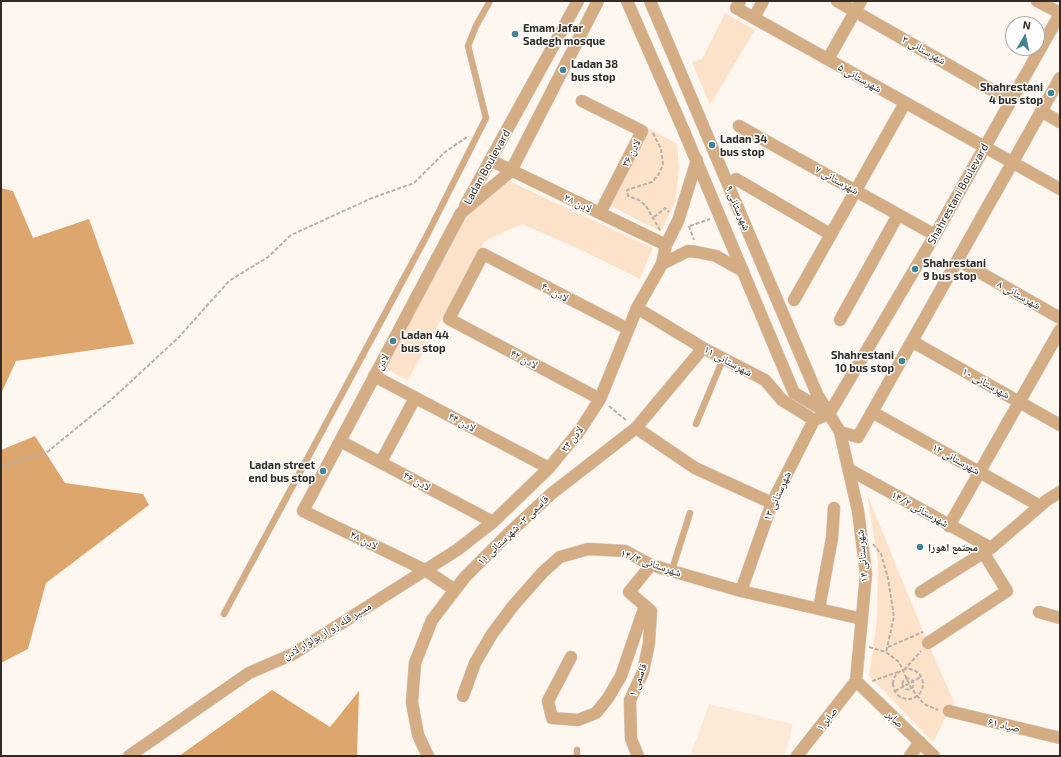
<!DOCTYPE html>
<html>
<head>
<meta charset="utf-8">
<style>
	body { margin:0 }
	#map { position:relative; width:1061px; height:757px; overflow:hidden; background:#fef7f0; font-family:"Exo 2",sans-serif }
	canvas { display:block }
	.frame { position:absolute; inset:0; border:2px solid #332c26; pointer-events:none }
	.north { position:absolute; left:1005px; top:16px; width:40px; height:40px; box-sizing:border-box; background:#fff; border:1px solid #adaba8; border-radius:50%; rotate:9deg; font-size:11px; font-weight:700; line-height:16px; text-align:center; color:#332c26 }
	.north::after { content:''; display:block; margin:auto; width:14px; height:18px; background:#438596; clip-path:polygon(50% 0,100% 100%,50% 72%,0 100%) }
</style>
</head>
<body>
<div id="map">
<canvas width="1061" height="757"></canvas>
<div class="frame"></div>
<div class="north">N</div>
</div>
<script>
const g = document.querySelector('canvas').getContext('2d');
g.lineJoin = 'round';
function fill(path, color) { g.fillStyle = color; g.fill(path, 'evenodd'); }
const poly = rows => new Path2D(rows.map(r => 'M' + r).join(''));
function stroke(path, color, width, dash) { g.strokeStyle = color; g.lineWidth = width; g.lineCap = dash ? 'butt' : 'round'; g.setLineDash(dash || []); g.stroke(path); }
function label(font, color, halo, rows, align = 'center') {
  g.font = font + ' "Exo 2","Noto Naskh Arabic",sans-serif'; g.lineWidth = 3; g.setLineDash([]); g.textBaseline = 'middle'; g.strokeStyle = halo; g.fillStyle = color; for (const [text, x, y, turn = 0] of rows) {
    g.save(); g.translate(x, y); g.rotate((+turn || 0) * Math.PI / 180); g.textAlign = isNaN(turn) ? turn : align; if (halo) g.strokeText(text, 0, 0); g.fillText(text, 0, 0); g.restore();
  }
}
const built = poly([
	[709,704,793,724,785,756,690,756]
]);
const green = poly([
	[725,13,755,30,710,105,692,62,702,59],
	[647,127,677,144,679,169,676,200,661,232,607,204],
	[509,181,653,248,640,279,581,250,522,224,485,241,408,380,382,367,454,232,481,199],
	[867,494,928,643,954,702,933,742,869,676,877,619,878,561]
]);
const forest = poly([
	[1,188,13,191,33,238,89,219,134,344,16,361,1,394],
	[35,436,65,483,143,494,149,505,46,583,28,649,1,663,1,450],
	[272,690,330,727,359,691,357,756,179,756]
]);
const path = poly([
	[653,133,661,149,663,164,659,174,652,182,627,190,628,196,639,200,646,206,660,230],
	[654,217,665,208,669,212],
	[689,226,694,240],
	[690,226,710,219],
	[609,406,627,421],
	[1,466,46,453,111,400,179,337,229,281,268,257,291,235,372,198,414,183,445,152,467,137],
	[873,544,881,554,888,578,894,617,886,652],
	[869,647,886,652,899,662,911,688,924,704,938,710],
	[888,647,923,632],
	'893 684a15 15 0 1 1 30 0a15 15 0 1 1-30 0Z',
	[904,670,921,651],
	'902.5 684a5.5 5.5 0 1 1 11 0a5.5 5.5 0 1 1-11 0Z',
	[872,681,898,672],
	[895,691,921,677]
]);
const service = poly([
	[696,424,723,359],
	[672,570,690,513],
	[224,614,425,239,486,118,468,46,476,26,490,1],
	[577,750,577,756]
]);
const minor = poly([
	[740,1,736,8,1060,189],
	[837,1,1011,101],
	[1037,1,1060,13],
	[754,18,763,1],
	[828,59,861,1],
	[582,101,642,131,600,213],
	[1041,111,1060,122],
	[739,126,935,235],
	[490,160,666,245],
	[736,179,830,234],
	[958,260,1060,318],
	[662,264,688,251,697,252,716,256,743,271],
	[794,300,905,103],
	[637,308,703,348,765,380,782,400,814,420],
	[840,320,898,215],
	[913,342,1060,425],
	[374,376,549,468],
	[600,399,449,319,483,254,628,329],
	[872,412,1040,506],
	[636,428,695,468,772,503],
	[340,441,493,522],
	[381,462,415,398],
	[850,470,991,548],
	[949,526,1060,330],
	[455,590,425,570,303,511,461,213],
	[741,591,772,503,814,420,829,414],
	[921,592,991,548,1047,500,1060,492],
	[819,609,832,538,834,508],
	[1039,612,1060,618],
	[928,643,1007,591,983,552],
	[571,657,548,701,552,718,578,720,596,713,608,698,621,676,645,606],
	[463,696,475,663,492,634,513,606,543,572,560,557,588,549,625,551,651,565,741,591,862,619],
	[949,711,1060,738],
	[129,756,249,673,293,654,457,550,493,522,549,468,580,430,600,399,637,308,662,264,666,245,678,221,697,160],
	[428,756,418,735,412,702,415,663,432,620,465,577,508,534,551,494,636,428,703,348],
	[638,756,631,739,630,700,643,672,649,643,651,611,629,592,651,565],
	[910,756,920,742]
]);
const tertiary = poly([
	[627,1,683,129,794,393,827,412],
	[650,1,817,394,840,432,858,437,1060,78],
	[465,206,578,1],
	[461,213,511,171,598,1],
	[829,414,935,235,1060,14],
	[840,432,858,511,866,574,856,681],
	[856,681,934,756],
	[797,756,856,681]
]);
const markers = [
	[515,34,4,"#438596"],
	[563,70,4,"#438596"],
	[1051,93,4,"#438596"],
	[712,145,4,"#438596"],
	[915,269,4,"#438596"],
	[393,341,4,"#438596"],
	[902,361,4,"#438596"],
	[323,471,4,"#438596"],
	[920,547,4,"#438596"]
];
const poiNames = [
	["Emam Jafar",523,28],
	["Sadegh mosque",523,41],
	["Ladan 38",571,64],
	["bus stop",571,77],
	["Shahrestani",1043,87,"right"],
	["4 bus stop",1043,100,"right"],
	["Ladan 34",720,139],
	["bus stop",720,152],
	["Shahrestani",923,263],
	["9 bus stop",923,276],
	["Ladan 44",401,335],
	["bus stop",401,348],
	["Shahrestani",894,355,"right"],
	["10 bus stop",894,368,"right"],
	["Ladan street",315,465,"right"],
	["end bus stop",315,478,"right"],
	["مجتمع اهورا",928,547]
];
const streetNames = [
	["شهرستانی ۳",924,50,29],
	["شهرستانی ۵",860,78,29],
	["لادن ۳۶",631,153,-63],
	["Ladan Boulevard",487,167,-61],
	["شهرستانی ۷",837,180,29],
	["Shahrestani Boulevard",958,194,-61],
	["لادن ۳۸",578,203,26],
	["شهرستانی ۹",738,208,67],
	["لادن ۴۰",555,292,28],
	["شهرستانی ۸",1019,295,29],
	["لادن ۴۲",524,359,28],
	["شهرستانی ۱۱",728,361,28],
	["لادن",382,362,-62],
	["شهرستانی ۱۰",986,383,29],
	["لادن ۴۴",462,422,28],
	["لادن ۳۴",572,439,-52],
	["شهرستانی ۱۲",956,459,29],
	["لادن ۴۶",417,481,28],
	["شهرستانی ۱۳",777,496,-66],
	["شهرستانی ۱۴/۲",920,509,29],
	["قاسمی ۳- شهرستانی ۱۱",513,530,-44],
	["لادن ۴۸",364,540,26],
	["شهرستانی ۱۴",862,556,-95],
	["شهرستانی ۱۴/۳",651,563,19],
	["مسیر قله زو از بولوار لادن",327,631,-31],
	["قاسمی ۱",638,680,-70],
	["صابر ۱",827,719,-52],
	["صابر",895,719,44],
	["صیاد ۶۱",1004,725,14]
];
fill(built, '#fcead8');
fill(green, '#fce2c8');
fill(forest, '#dca66d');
stroke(service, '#d9d2cc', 7);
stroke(minor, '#d9d2cc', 13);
stroke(tertiary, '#d9d2cc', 13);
stroke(path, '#b8b1aa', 2, [4, 2]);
stroke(service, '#d4ad85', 6);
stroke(minor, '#d4ad85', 12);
stroke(tertiary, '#d4ad85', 12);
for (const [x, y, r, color] of markers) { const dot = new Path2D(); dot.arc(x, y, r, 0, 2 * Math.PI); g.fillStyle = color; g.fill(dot); stroke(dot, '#fff', 1.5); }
label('bold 11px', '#332c26', '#fff', poiNames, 'left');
label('11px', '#332c26', '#fff', streetNames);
</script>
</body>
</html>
